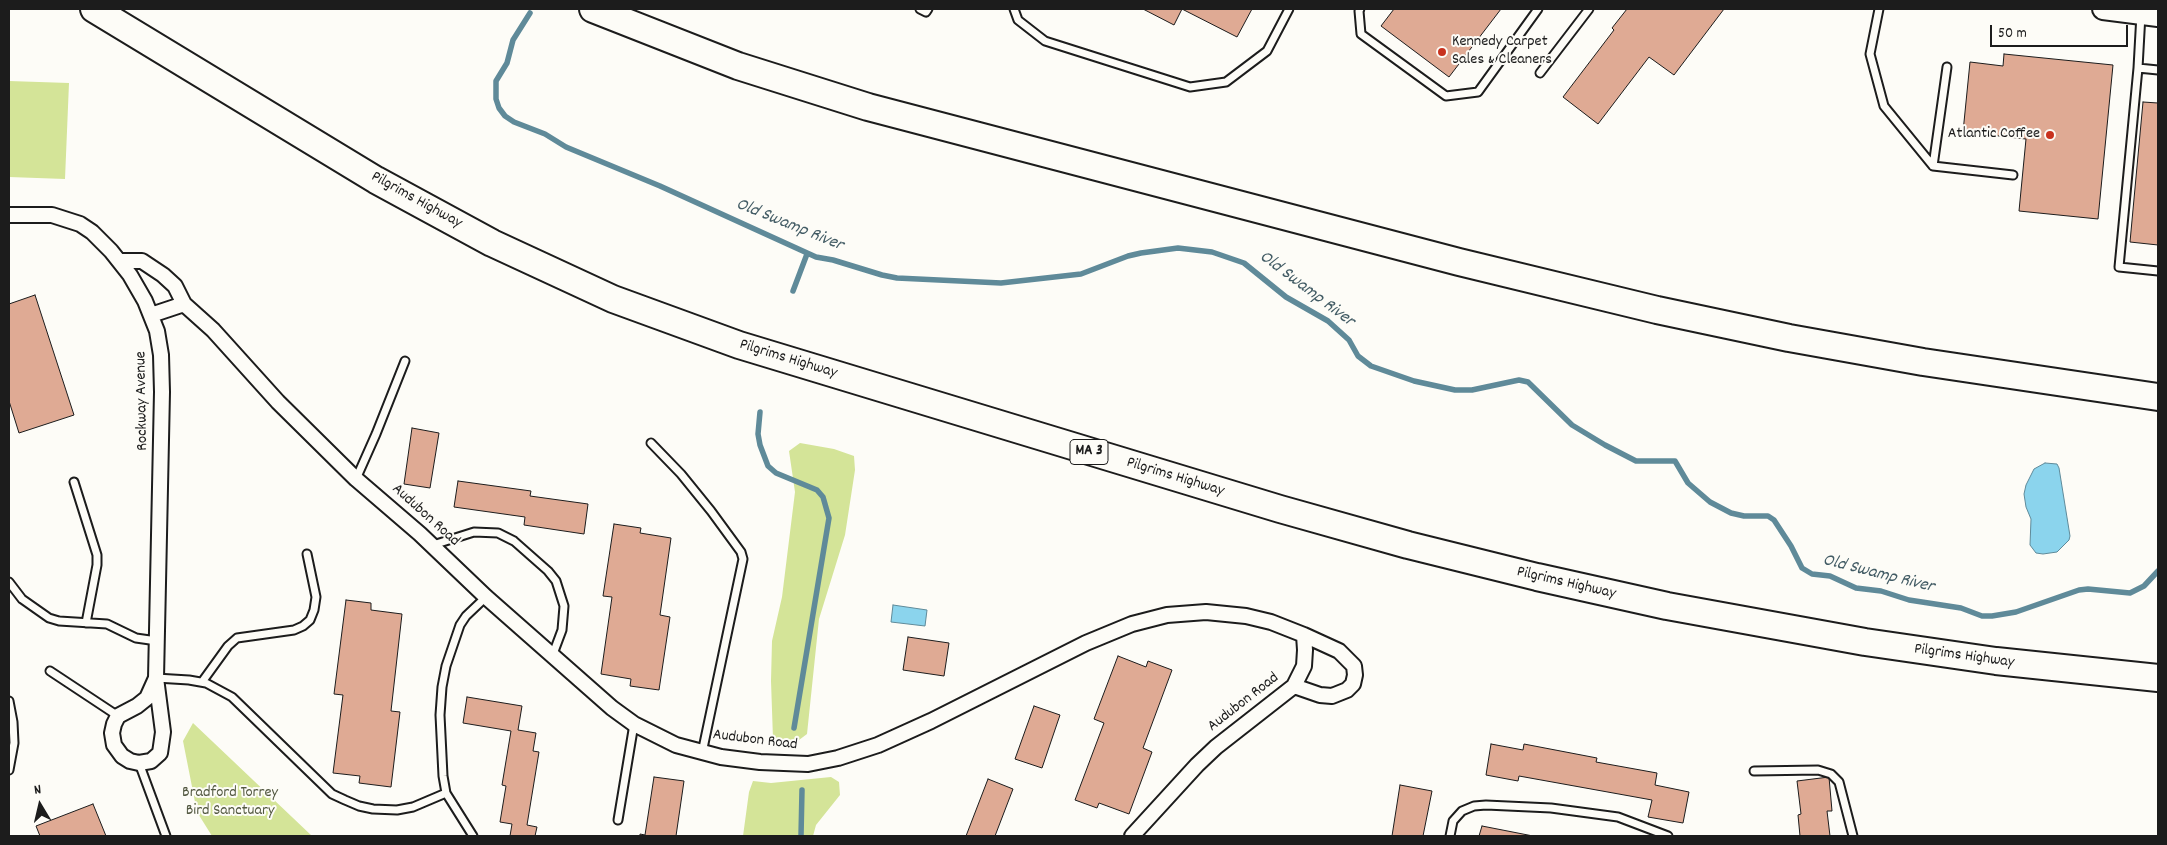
<!DOCTYPE html>
<html>
<head>
<meta charset="utf-8">
<style>
	body { margin:0 }
	#map { position:relative; width:2167px; height:845px; overflow:hidden; background:#fdfcf7; font-family:Dekko,sans-serif }
	canvas { display:block }
	.frame { position:absolute; inset:0; border:10px solid #1c1c1c; pointer-events:none }
	.north { position:absolute; left:15px; top:780px; width:50px; height:50px; -webkit-text-stroke:4px #fdfcf7; paint-order:stroke; rotate:351deg; font-size:14px; font-weight:700; line-height:20px; text-align:center; color:#1c1c1c }
	.north::after { content:''; display:block; margin:auto; width:18px; height:22px; background:#1c1c1c; clip-path:polygon(50% 0,100% 100%,50% 72%,0 100%) }
	.scale { position:absolute; left:1990px; top:25px; width:138px; height:22px; box-sizing:border-box; border:2px solid #1c1c1c; border-top:0; padding-left:6px; font-size:15px; line-height:18px; white-space:nowrap; color:#1c1c1c; -webkit-text-stroke:4px #fdfcf7; paint-order:stroke }
</style>
</head>
<body>
<div id="map">
<canvas width="2167" height="845"></canvas>
<div class="frame"></div>
<div class="north">N</div>
<div class="scale">50 m</div>
</div>
<script>
const g = document.querySelector('canvas').getContext('2d');
g.lineJoin = 'round';
function fill(path, color) { g.fillStyle = color; g.fill(path, 'evenodd'); }
const poly = rows => new Path2D(rows.map(r => 'M' + r).join(''));
function stroke(path, color, width, dash) { g.strokeStyle = color; g.lineWidth = width; g.lineCap = dash ? 'butt' : 'round'; g.setLineDash(dash || []); g.stroke(path); }
function label(font, color, halo, rows, align = 'center') {
  g.font = font + ' Dekko,sans-serif'; g.lineWidth = 4; g.setLineDash([]); g.textBaseline = 'middle'; g.strokeStyle = halo; g.fillStyle = color; for (const [text, x, y, turn = 0] of rows) {
    g.save(); g.translate(x, y); g.rotate((+turn || 0) * Math.PI / 180); g.textAlign = isNaN(turn) ? turn : align; if (halo) g.strokeText(text, 0, 0); g.fillText(text, 0, 0); g.restore();
  }
}
const green = poly([
	[9,81,69,83,65,179,9,177],
	[800,443,834,449,854,456,855,470,845,535,819,619,807,734,799,740,773,739,771,681,772,641,782,597,795,492,789,451],
	[193,723,312,836,212,836,197,812,183,741],
	[831,777,839,782,840,795,816,825,813,836,743,836,749,792,753,781,771,783]
]);
const water = poly([
	[2045,463,2057,464,2059,468,2070,536,2069,540,2057,552,2043,554,2036,553,2030,545,2031,519,2026,507,2024,494,2026,485,2034,469,2045,463],
	[893,605,927,610,925,626,891,622,893,605]
]);
const stream = poly([
	[530,13,513,40,507,63,496,81,496,99,499,108,505,116,514,122,545,134,566,147,660,186,816,257,833,260,882,275,897,278,1001,283,1081,274,1128,256,1141,253,1178,248,1212,252,1244,263,1286,297,1328,321,1349,340,1358,356,1371,366,1414,381,1455,390,1472,390,1519,380,1528,382,1572,425,1605,445,1636,461,1675,461,1688,483,1710,502,1731,513,1744,516,1768,516,1774,520,1791,546,1802,568,1812,574,1830,576,1856,588,1881,591,1909,600,1961,608,1982,616,1992,616,2016,612,2079,590,2088,589,2130,593,2144,586,2158,571],
	[793,291,807,254],
	[760,412,758,434,760,445,768,466,776,473,817,490,823,497,829,518,794,728],
	[801,836,802,790]
]);
const building = poly([
	[1143,9,1252,9,1237,37,1182,9,1174,25,1143,9],
	[1394,9,1501,9,1449,77,1381,26,1394,9],
	[1627,9,1724,9,1674,75,1649,57,1598,124,1563,97,1614,30,1612,28,1627,9],
	[2004,54,2113,65,2098,219,2019,211,2026,139,1963,132,1970,62,2003,66,2004,54],
	[2143,102,2158,103,2158,245,2130,242,2143,102],
	[35,295,74,415,19,433,9,401,9,304,35,295],
	[412,428,439,433,430,488,404,484,412,428],
	[458,481,531,491,530,496,588,504,584,534,524,525,525,517,454,507,458,481],
	[614,524,641,528,640,533,671,538,660,615,670,617,659,690,630,686,631,679,601,674,612,597,603,596,614,524],
	[346,600,371,603,371,610,402,614,391,711,400,712,391,787,359,783,360,776,333,773,343,695,334,694,346,600],
	[908,637,949,643,944,676,903,670,908,637],
	[1118,656,1146,667,1148,661,1172,670,1143,748,1152,752,1129,814,1099,803,1097,808,1075,800,1104,723,1094,719,1118,656],
	[467,697,522,706,518,730,536,733,533,751,539,752,527,825,537,827,535,836,510,836,512,824,500,822,506,786,502,785,511,731,463,723,467,697],
	[1034,706,1060,715,1042,768,1015,759,1034,706],
	[1491,744,1523,750,1524,744,1597,758,1596,762,1657,773,1655,785,1689,792,1683,823,1648,817,1652,800,1519,776,1518,781,1486,775,1491,744],
	[654,777,684,781,676,836,640,836,640,834,645,835,654,777],
	[1829,777,1832,811,1827,811,1830,836,1800,836,1798,815,1801,814,1797,781,1829,777],
	[988,779,1013,789,995,836,966,836,988,779],
	[1400,785,1432,791,1423,836,1392,836,1400,785],
	[93,804,106,836,40,836,36,826,93,804],
	[1482,826,1533,836,1479,836,1482,826]
]);
const lane = poly([
	[920,9,926,12,928,9],
	[1014,9,1018,20,1045,41,1190,87,1226,82,1267,51,1289,9],
	[1360,9,1359,11,1361,34,1446,96,1478,92,1538,9],
	[1879,9,1870,54,1884,106,1933,166,2013,175],
	[2141,14,2138,68,2158,70],
	[2138,68,2119,267,2158,271],
	[1540,73,1589,9],
	[1933,166,1947,67],
	[651,443,681,474,711,511,741,552,743,559,702,753],
	[356,479,376,434,405,361],
	[74,482,97,555,97,565,86,623],
	[433,545,474,532,498,533,514,541,548,571,556,581,564,606,562,630,553,654],
	[9,582,22,599,49,618,59,621,107,624,136,638,157,641],
	[50,671,118,716],
	[156,678,189,680,206,683,232,697,332,794,345,800,359,806,373,809,397,810,413,807,446,793,443,776,440,715,442,687,446,666,460,625,466,616,486,597],
	[202,682,228,646,237,638,294,630,303,626,310,620,314,610,316,597,307,554],
	[9,701,13,722,14,743,9,770],
	[139,763,166,836],
	[1754,771,1818,770,1831,774,1839,782,1853,836],
	[446,793,473,836],
	[618,820,634,724],
	[1450,836,1453,821,1462,811,1474,806,1486,805,1551,808,1618,817,1668,836]
]);
const street = poly([
	[9,215,52,215,80,224,92,232,111,251,130,275,145,301,157,331,161,355,162,392,156,678,163,732,160,753,151,761,139,763,130,761,122,756,114,745,112,733,114,724,118,716,137,706,147,698,156,678],
	[119,261,142,261,163,275,175,286,184,304,213,330,278,402,356,479,420,534,486,597,612,708,634,724,676,745,721,757,760,762,808,764,838,758,878,745,931,721,1086,643,1132,624,1167,615,1206,612,1246,616,1271,622,1304,635,1305,650,1304,666,1294,686,1216,747,1197,765,1132,836],
	[151,315,184,304],
	[1294,686,1320,695,1332,696,1347,690,1353,684,1355,675,1354,666,1339,651,1304,635]
]);
const secondary = poly([
	[2103,9,2158,16]
]);
const highway = poly([
	[94,9,376,180,492,243,613,299,739,345,1280,509,1408,545,1537,577,1667,606,1865,642,1996,661,2158,678],
	[593,9,738,66,868,107,1459,262,1657,310,1789,338,1923,362,2158,397]
]);
const markers = [
	[1442,52,5,"#c8321e"],
	[2050,135,5,"#c8321e"]
];
const shields = [
	[1089,452,38]
];
const shieldNames = [
	["MA 3",1089,452]
];
const poiNames = [
	["Kennedy Carpet",1452,43],
	["Sales & Cleaners",1452,61],
	["Atlantic Coffee",2040,135,"right"]
];
const streetNames = [
	["Pilgrims Highway",416,201,29],
	["Pilgrims Highway",788,360,17],
	["Rockway Avenue",143,401,-91],
	["Pilgrims Highway",1175,478,17],
	["Audubon Road",425,516,42],
	["Pilgrims Highway",1566,584,13],
	["Pilgrims Highway",1964,657,8],
	["Audubon Road",1244,703,-38],
	["Audubon Road",755,741,7]
];
const parkNames = [
	["Bradford Torrey",230,794],
	["Bird Sanctuary",230,812]
];
const waterNames = [
	["Old Swamp River",789,226,22],
	["Old Swamp River",1306,290,37],
	["Old Swamp River",1878,575,14]
];
fill(green, '#d4e498');
fill(water, '#8bd4ed');
stroke(water, '#5f8a99', 1);
stroke(stream, '#5f8a99', 5.5);
fill(building, '#dfaa94');
stroke(building, '#1c1c1c', 1);
stroke(lane, '#1c1c1c', 11);
stroke(street, '#1c1c1c', 18);
stroke(secondary, '#1c1c1c', 24);
stroke(highway, '#1c1c1c', 30);
stroke(lane, '#fdfcf7', 7);
stroke(street, '#fdfcf7', 14);
stroke(secondary, '#fdfcf7', 20);
stroke(highway, '#fdfcf7', 26);
for (const [x, y, r, color] of markers) { const dot = new Path2D(); dot.arc(x, y, r, 0, 2 * Math.PI); g.fillStyle = color; g.fill(dot); stroke(dot, '#fdfcf7', 2); }
for (const [x, y, w] of shields) { const box = new Path2D(); box.roundRect(x - w / 2, y - 12.5, w, 25, 4); g.fillStyle = '#fdfcf7'; g.fill(box); stroke(box, '#1c1c1c', 1); }
label('bold 15px', '#1c1c1c', null, shieldNames);
label('16px', '#1c1c1c', '#fdfcf7', poiNames, 'left');
label('16px', '#1c1c1c', '#fdfcf7', streetNames);
label('16px', '#535841', '#fdfcf7', parkNames);
label('italic 18px', '#435c65', '#fdfcf7', waterNames);
</script>
</body>
</html>
